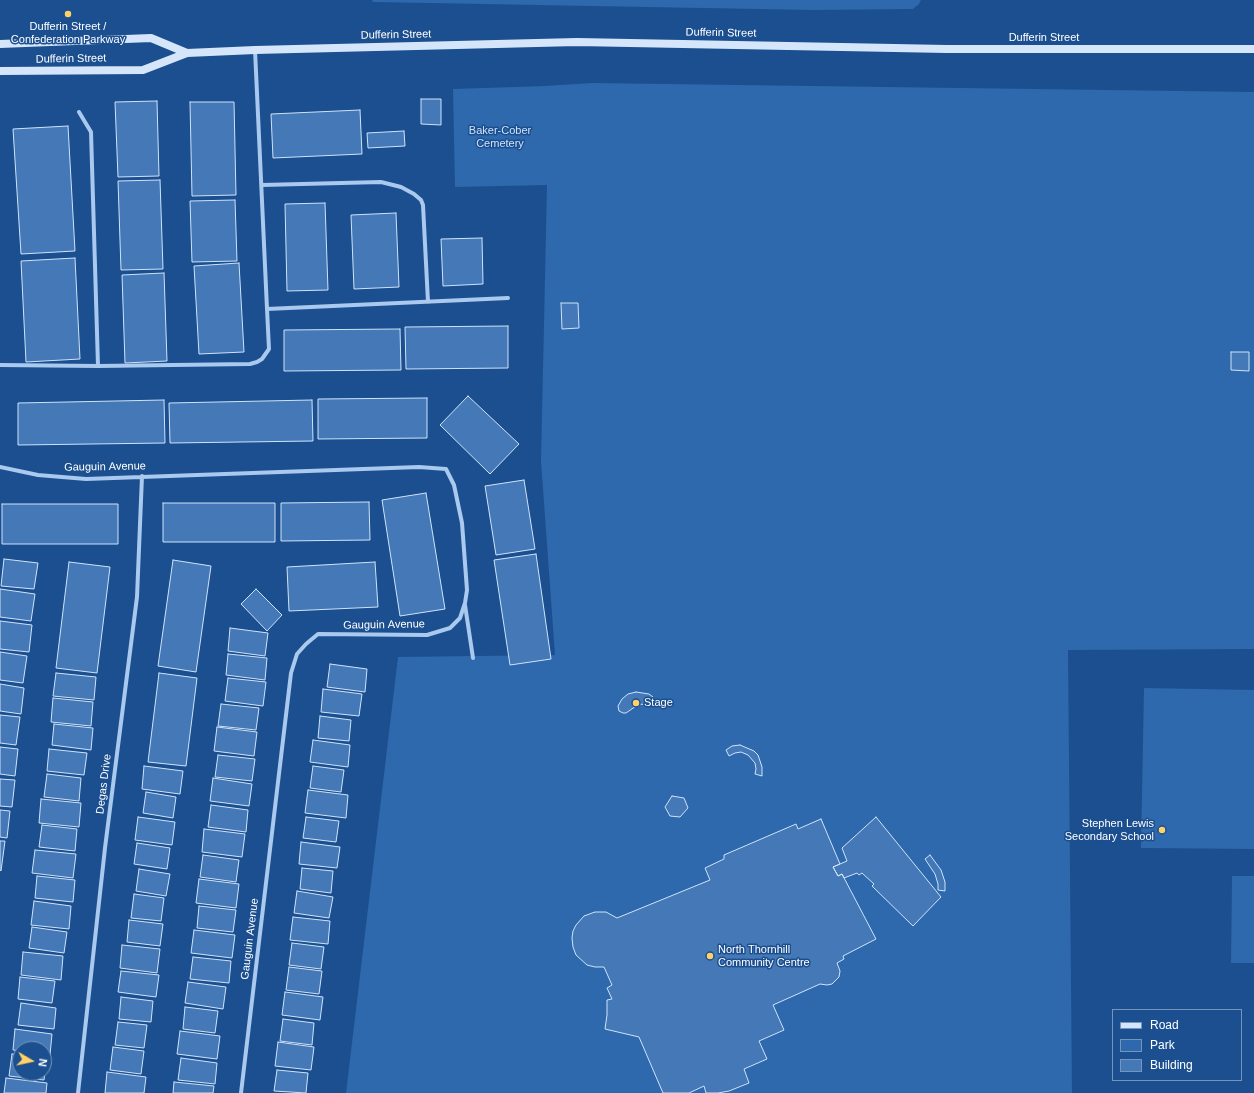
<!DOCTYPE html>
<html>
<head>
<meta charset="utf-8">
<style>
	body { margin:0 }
	#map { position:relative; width:1254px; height:1093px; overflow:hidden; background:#1b4f8f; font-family:Helvetica,sans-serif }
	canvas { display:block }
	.legend { position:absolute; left:1112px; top:1009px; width:130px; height:72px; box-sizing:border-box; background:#1b4f8f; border:1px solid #7695bc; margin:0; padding:5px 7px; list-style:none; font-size:12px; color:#fff }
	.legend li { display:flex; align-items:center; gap:8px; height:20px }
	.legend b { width:20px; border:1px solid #7695bc }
	.north { position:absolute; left:12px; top:1041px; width:40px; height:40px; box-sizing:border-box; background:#1b4f8f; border:1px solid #7695bc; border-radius:50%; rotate:99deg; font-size:11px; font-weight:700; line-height:16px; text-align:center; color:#fff }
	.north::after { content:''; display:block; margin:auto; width:14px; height:18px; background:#ffd166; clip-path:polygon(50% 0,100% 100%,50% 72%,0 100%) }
</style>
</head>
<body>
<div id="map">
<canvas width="1254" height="1093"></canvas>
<ul class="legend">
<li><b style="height:5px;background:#d6e6fa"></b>Road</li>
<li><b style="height:11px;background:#2e69ad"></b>Park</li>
<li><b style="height:11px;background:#4478b7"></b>Building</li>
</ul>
<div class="north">N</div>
</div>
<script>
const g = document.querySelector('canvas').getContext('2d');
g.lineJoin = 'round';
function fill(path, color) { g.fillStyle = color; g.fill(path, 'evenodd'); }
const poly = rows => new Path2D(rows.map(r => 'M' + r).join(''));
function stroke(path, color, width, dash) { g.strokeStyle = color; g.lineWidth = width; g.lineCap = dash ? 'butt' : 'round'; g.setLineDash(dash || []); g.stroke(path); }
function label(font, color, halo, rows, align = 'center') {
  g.font = font + ' Helvetica,sans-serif'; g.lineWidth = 3; g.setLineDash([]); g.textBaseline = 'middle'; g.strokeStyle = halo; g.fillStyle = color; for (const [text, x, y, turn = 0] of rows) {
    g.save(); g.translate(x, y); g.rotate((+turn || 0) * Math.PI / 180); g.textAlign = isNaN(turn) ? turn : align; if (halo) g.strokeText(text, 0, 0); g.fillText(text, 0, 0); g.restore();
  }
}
const green = poly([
	[372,0,921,0,919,4,913,9,813,10,373,2],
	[592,83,1254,92,1254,649,1068,650,1072,1093,346,1093,398,657,555,655,541,461,547,185,455,187,453,89,545,86],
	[1144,688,1254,690,1254,849,1141,848],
	[1232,876,1254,876,1254,963,1231,963]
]);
const building = poly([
	[421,99,441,99,441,125,421,124,421,99],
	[157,101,159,176,118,177,115,102,157,101],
	[190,102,234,102,236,195,192,196,190,102],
	[360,110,362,154,273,158,271,114,360,110],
	[68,126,75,251,21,254,13,129,68,126],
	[404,131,405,146,368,148,367,133,404,131],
	[160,180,163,269,121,270,118,181,160,180],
	[235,200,237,261,192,262,190,201,235,200],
	[325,203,328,290,287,291,285,204,325,203],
	[396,213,399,287,354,289,351,215,396,213],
	[482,238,483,284,443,286,441,239,482,238],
	[75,258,80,359,26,362,21,261,75,258],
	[239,263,244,352,199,354,194,266,239,263],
	[164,273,167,361,125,363,122,275,164,273],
	[561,303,578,303,579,328,562,329,561,303],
	[508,326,508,368,406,369,405,327,508,326],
	[400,329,401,370,284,371,284,330,400,329],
	[1231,352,1249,352,1249,371,1231,370,1231,352],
	[468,396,519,444,490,474,440,425,468,396],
	[427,398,427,438,318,439,318,399,427,398],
	[164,400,165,443,18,445,18,403,164,400],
	[312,400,313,441,170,443,169,403,312,400],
	[524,480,535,549,496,555,485,486,524,480],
	[426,493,445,609,400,616,382,500,426,493],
	[369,502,370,540,281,541,281,503,369,502],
	[163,503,275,503,275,542,163,542,163,503],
	[2,504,118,504,118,544,2,544,2,504],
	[536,554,551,659,510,665,494,560,536,554],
	[4,559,38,563,34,589,1,586,4,559],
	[173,560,211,566,196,672,158,666,173,560],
	[69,562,110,567,97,673,56,668,69,562],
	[375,562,378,607,289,611,287,567,375,562],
	[0,589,35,594,31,621,0,617,0,589],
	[256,589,282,615,267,631,241,604,256,589],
	[0,621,32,625,29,652,0,649,0,621],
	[230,628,268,633,265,656,228,651,230,628],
	[0,652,27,656,23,683,0,680,0,652],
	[228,654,267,658,265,680,226,675,228,654],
	[330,664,367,669,365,692,327,687,330,664],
	[56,673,96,677,94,700,53,696,56,673],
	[159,673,197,678,186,766,148,762,159,673],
	[228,678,266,682,263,706,225,701,228,678],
	[0,684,24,688,21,714,0,711,0,684],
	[323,689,362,694,359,716,321,712,323,689],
	[636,692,649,694,653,697,653,702,650,705,639,704,626,713,623,713,619,711,618,706,622,699,628,694,636,692],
	[53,698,93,702,91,726,51,722,53,698],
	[221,704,259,708,256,730,218,726,221,704],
	[0,715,20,717,16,745,0,743,0,715],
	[320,716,351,720,349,741,318,738,320,716],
	[54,724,93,728,91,750,52,745,54,724],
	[217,727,257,732,254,756,214,751,217,727],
	[313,740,350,745,348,767,310,762,313,740],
	[740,745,754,751,758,755,762,767,762,776,755,774,756,769,755,763,748,755,741,752,735,753,729,756,726,750,732,746,740,745],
	[0,747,18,749,15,776,0,774,0,747],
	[49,749,87,753,84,775,47,771,49,749],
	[218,755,255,759,252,781,215,777,218,755],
	[144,766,183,771,180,794,142,789,144,766],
	[313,766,344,770,341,792,310,788,313,766],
	[47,774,81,778,79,801,44,797,47,774],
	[213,778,252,784,249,806,210,801,213,778],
	[0,779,15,780,12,807,0,806,0,779],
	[308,790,348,795,346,818,305,813,308,790],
	[146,792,176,797,173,818,143,813,146,792],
	[672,796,684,798,688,808,680,817,670,816,665,807,672,796],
	[41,799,81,803,79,827,39,823,41,799],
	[211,805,248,810,246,832,208,827,211,805],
	[0,810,10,811,7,838,0,837,0,810],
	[138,817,175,822,172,845,135,840,138,817],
	[306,817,339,821,336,842,303,838,306,817],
	[876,817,941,897,913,926,872,886,874,884,862,873,859,875,857,873,844,878,842,874,838,876,833,867,847,861,842,848,876,817],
	[821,819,840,864,833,867,838,876,842,874,876,939,843,956,844,959,837,963,840,971,839,977,832,984,827,985,820,984,773,1005,784,1030,759,1041,767,1059,744,1069,749,1083,729,1091,718,1093,706,1093,704,1086,689,1093,663,1093,639,1037,605,1029,607,1015,607,1000,612,999,607,988,612,985,604,967,595,967,587,965,576,955,573,947,572,938,573,931,576,925,584,916,595,912,606,912,617,918,710,880,705,868,724,859,724,855,796,824,798,829,821,819],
	[42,825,77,829,75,851,39,847,42,825],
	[204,829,245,834,242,857,202,852,204,829],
	[0,841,5,841,1,871,0,870,0,841],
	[301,842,340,847,337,868,299,864,301,842],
	[137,843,170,848,167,869,134,864,137,843],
	[35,850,76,854,73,878,32,873,35,850],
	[203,855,239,860,236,882,200,877,203,855],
	[930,855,941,870,945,882,945,891,938,890,938,884,935,874,925,859,930,855],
	[302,868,333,871,331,893,300,889,302,868],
	[139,869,170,874,166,896,136,891,139,869],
	[37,876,75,880,73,902,35,898,37,876],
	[199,879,239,884,236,908,196,903,199,879],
	[297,891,333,897,329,918,294,913,297,891],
	[134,894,164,898,161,921,131,918,134,894],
	[34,901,71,906,69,929,31,925,34,901],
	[199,906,236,910,233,932,197,928,199,906],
	[293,917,330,921,328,944,290,940,293,917],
	[129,920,163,924,160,946,127,942,129,920],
	[32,927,67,932,64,953,29,948,32,927],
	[194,930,235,935,232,958,191,953,194,930],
	[292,943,324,947,321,969,289,965,292,943],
	[122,945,160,949,157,973,120,968,122,945],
	[23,952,63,956,61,980,21,975,23,952],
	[193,957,231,961,229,983,190,979,193,957],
	[289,967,322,971,319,994,286,990,289,967],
	[121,971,159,975,156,997,118,992,121,971],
	[20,977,55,981,52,1003,18,999,20,977],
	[188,982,226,987,223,1009,185,1003,188,982],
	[285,992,323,997,320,1020,282,1015,285,992],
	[121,997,153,1001,151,1022,119,1019,121,997],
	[21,1003,56,1008,54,1029,18,1025,21,1003],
	[185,1007,218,1011,215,1033,183,1029,185,1007],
	[283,1019,314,1023,312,1045,280,1041,283,1019],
	[118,1022,147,1025,144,1048,115,1045,118,1022],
	[15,1029,52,1034,50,1055,44,1054,44,1049,20,1049,20,1051,13,1050,15,1029],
	[180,1031,220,1036,217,1059,177,1054,180,1031],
	[278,1042,314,1047,311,1070,275,1066,278,1042],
	[113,1047,144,1051,141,1074,110,1070,113,1047],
	[12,1054,20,1055,20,1073,44,1073,44,1058,47,1058,44,1080,9,1076,12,1054],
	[181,1058,217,1063,215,1084,178,1080,181,1058],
	[277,1070,308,1073,306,1093,274,1091,277,1070],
	[107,1072,146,1077,144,1093,105,1093,107,1072],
	[6,1078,47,1083,46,1093,4,1093,6,1078],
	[174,1082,214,1086,213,1093,173,1093,174,1082]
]);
const minor = poly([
	[255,50,267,309,508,298],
	[262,185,381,182,401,187,414,194,421,200,423,205,428,302],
	[0,365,98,366,91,132,79,112],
	[98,366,250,364,257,362,262,359,269,349,267,309],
	[0,467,38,475,86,479,419,467,446,469,454,485,462,523,467,590,465,603,460,618,450,628,427,635,318,634,306,644,297,654,291,673,241,1093],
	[465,605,473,658],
	[78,1093,105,848,137,597,142,476]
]);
const secondary = poly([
	[0,44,151,38,187,53],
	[0,71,143,70,187,53,255,50,577,42,947,49,1254,49]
]);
const markers = [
	[68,14,4,"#ffd166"],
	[636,703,4,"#ffd166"],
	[1162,830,4,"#ffd166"],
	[710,956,4,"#ffd166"]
];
const poiNames = [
	["Dufferin Street /",68,27,"center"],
	["Confederation Parkway",68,40,"center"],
	["Stage",644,703],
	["Stephen Lewis",1154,824,"right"],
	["Secondary School",1154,837,"right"],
	["North Thornhill",718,950],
	["Community Centre",718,963]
];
const streetNames = [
	["Dufferin Street",721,33,1],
	["Dufferin Street",396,35,-1],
	["Dufferin Street",1044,38],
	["Dufferin Street",71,59,-1],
	["Gauguin Avenue",105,467,-1],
	["Gauguin Avenue",384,625,-1],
	["Degas Drive",104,784,-83],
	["Gauguin Avenue",250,939,-83]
];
const parkNames = [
	["Baker-Cober",500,131],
	["Cemetery",500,144]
];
fill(green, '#2e69ad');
fill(building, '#4478b7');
stroke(building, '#cfe3fa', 1);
stroke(minor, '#a9c9ee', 4);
stroke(secondary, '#d6e6fa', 8);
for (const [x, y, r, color] of markers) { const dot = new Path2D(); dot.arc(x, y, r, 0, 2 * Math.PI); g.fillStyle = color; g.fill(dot); stroke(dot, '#1b4f8f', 1.5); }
label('11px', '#fff', '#1b4f8f', poiNames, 'left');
label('11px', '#fff', '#1b4f8f', streetNames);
label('11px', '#cfe3fa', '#1b4f8f', parkNames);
</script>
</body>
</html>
